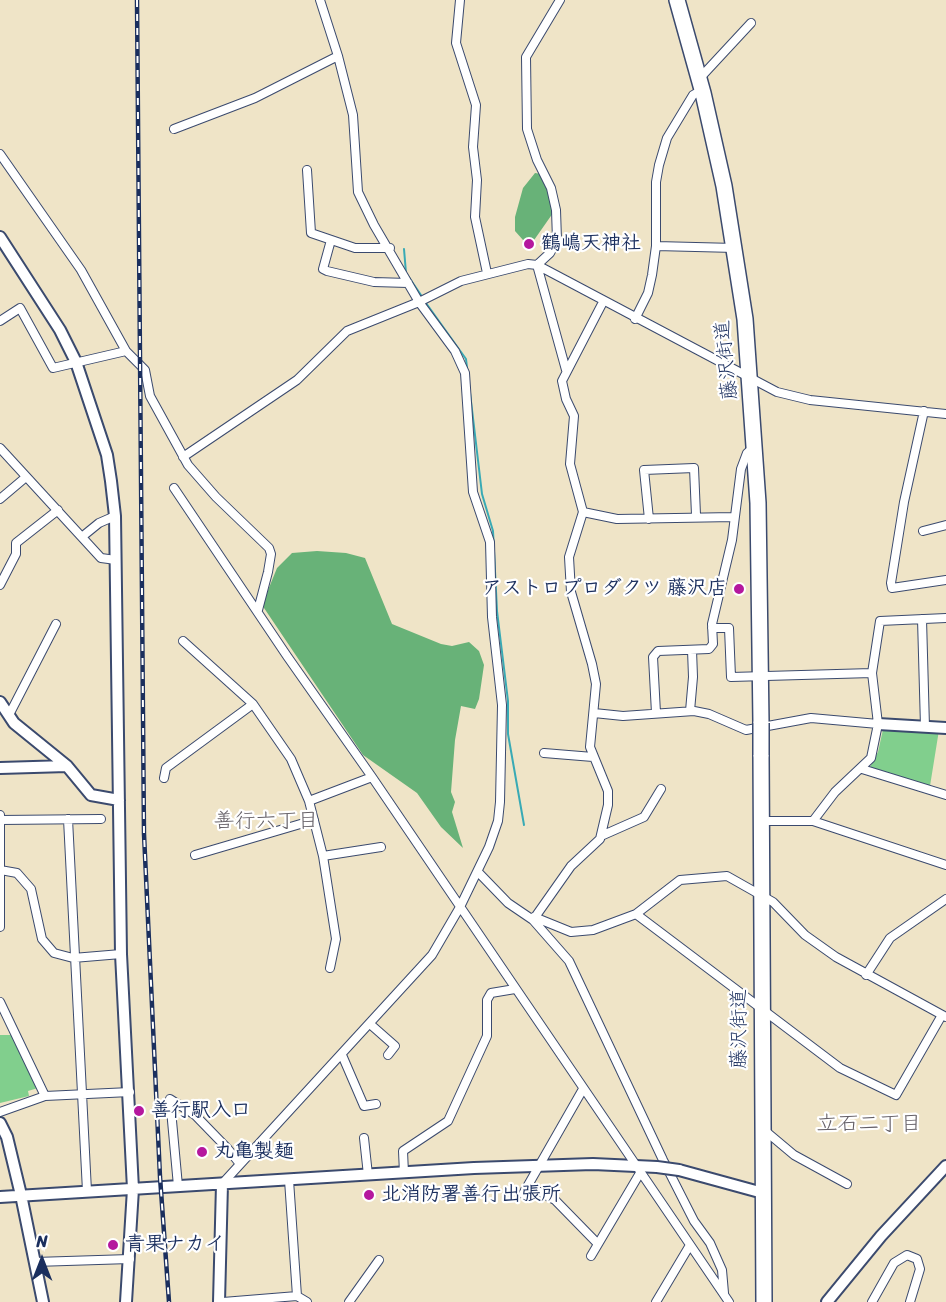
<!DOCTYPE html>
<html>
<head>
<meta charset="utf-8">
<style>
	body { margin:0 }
	#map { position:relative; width:946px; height:1302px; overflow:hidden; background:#efe4c7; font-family:Sriracha,sans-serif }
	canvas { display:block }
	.north { position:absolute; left:12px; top:1230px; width:60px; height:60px; -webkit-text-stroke:4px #fff; paint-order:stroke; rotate:0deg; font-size:16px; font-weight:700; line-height:24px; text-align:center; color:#1b2f5e }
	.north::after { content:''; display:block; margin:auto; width:21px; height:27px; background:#1b2f5e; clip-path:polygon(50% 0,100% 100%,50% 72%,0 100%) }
</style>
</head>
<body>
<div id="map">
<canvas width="946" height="1302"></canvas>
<div class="north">N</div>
</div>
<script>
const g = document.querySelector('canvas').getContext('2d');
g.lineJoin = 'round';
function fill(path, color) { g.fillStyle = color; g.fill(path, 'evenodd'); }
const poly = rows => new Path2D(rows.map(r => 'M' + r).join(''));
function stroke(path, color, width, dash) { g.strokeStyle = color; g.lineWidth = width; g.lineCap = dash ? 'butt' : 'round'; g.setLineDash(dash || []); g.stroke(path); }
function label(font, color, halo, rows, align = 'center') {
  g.font = font + ' Sriracha,"Klee One",sans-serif'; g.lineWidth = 4.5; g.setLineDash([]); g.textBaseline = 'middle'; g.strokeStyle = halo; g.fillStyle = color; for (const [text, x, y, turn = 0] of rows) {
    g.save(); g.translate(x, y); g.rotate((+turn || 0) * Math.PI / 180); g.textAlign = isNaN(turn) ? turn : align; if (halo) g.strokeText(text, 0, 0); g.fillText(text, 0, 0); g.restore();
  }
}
const green = poly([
	[884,725,939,730,930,786,870,767,878,752],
	[0,1035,13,1035,38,1088,28,1091,29,1096,0,1103]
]);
const forest = poly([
	[535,173,542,174,553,184,553,213,532,243,523,240,515,231,515,217,523,188],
	[317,551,346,553,365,558,392,624,441,644,452,646,469,642,479,651,484,665,479,699,475,709,461,706,455,740,451,792,455,802,452,812,463,848,441,827,417,793,363,755,262,605,277,568,292,553]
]);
const stream = poly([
	[404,249,406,273,423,298],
	[426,303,466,359,482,494,493,531,497,611,508,701,508,734,524,825]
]);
const street = poly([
	[460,0,456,43,476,105,473,147,477,180,475,217,487,273],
	[560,0,526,57,527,129,537,160,551,188,556,210,557,240,550,253,537,265,566,370],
	[699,79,751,23],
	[174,129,255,98,338,56],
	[0,154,81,270,126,351],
	[307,170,311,233,355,248,390,248],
	[331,240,323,269,327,271,374,282,408,283],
	[656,246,735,248],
	[635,319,648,293,652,275,656,246,656,182,659,165,667,138,693,95,702,90],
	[0,321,20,308,53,368,126,351,145,370,150,396,188,465,216,497,269,548,271,554,268,572,258,610],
	[924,411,904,502,891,583,892,588,946,580],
	[0,448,101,558,116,560],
	[183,457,297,380,347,331,419,302,461,281,528,264,537,265,777,392,810,400,946,414],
	[174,488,287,656,372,777,729,1302],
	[0,499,26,477],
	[583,512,617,519,734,517],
	[649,519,644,470,694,468,696,515],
	[923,531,946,525],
	[83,536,99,523,115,516],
	[0,585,16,554,16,543,58,510],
	[922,619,925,727],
	[712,628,729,628,731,677,872,673],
	[183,641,253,704,291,759,309,801,323,856,336,939,330,968],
	[690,711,693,677,692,650],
	[594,713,623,716,694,711,709,714,746,730,811,718,878,724],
	[656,713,653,657,658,651,709,649,713,644,712,624,732,540,741,469,747,453,753,448],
	[9,715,56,624],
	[544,753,593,757],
	[862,769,946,795],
	[164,778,166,768,253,704],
	[309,801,372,777],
	[0,815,0,927],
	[68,819,87,1191],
	[0,820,101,819],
	[761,821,813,821,835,792,871,758,878,724,872,673,880,621,946,618],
	[813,821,946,865],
	[601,836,644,817,661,789],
	[195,855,314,820],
	[323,856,381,847],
	[0,870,17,873,31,889,42,939,54,953,73,958,121,954],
	[478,872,508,903,533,920,569,961,663,1160,694,1221,710,1243,722,1270,724,1293],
	[636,914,840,1068,896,1095,942,1015],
	[534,917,571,932,593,930,636,914,680,880,727,876,773,902,805,935,836,957,946,1017],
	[533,920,571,866,600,839,608,805,608,791,590,747,596,684,592,664,571,592,569,557,583,512,570,464,574,416,566,399,562,381,603,302],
	[866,975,890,938,946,899],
	[0,1002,45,1096],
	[370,1024,395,1046,388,1055],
	[342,1055,364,1106,376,1104],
	[0,1112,45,1096,130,1092],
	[763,1129,794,1155,847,1184],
	[364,1138,368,1175],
	[404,1173,403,1151,448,1121,487,1036,487,1000,491,993,515,989],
	[289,1180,297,1296],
	[222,1184,432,955,460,907,489,847,498,821,500,802,502,705,492,617,490,542,473,492,465,373,455,351,419,302,374,225,358,192,353,115,338,56,320,0],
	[178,1186,170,1099,195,1115,228,1149,240,1164],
	[525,1190,540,1192,555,1200,598,1244],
	[523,1194,583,1089],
	[591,1256,640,1173],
	[35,1262,130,1259],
	[223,1302,297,1296,307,1302],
	[349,1302,379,1260],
	[656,1302,690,1245],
	[872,1302,894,1263,907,1255,917,1259,920,1269,910,1302]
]);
const secondary = poly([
	[0,237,60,330,76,362,107,455,111,481,115,516,121,954,133,1189,126,1302],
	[0,702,14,723,67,766,91,795,119,800],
	[878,724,946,728],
	[0,768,67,766],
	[0,1123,7,1137,21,1195,43,1302],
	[679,1170,763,1193],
	[0,1197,474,1168,593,1164,657,1167],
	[219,1302,222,1184],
	[827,1302,881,1236,946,1166]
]);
const highway = poly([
	[677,0,703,93,724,186,745,319,758,503,761,723],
	[761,755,764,1302]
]);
const rail = poly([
	[137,0,144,834,160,1177,169,1302]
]);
const secondaryBridge = poly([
	[657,1167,679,1170]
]);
const highwayBridge = poly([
	[761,723,761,755]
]);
const markers = [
	[529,244,6,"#b5179e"],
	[739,589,6,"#b5179e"],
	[139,1111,6,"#b5179e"],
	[202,1152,6,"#b5179e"],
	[369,1195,6,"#b5179e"],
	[113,1245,6,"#b5179e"]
];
const poiNames = [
	["鶴嶋天神社",541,244],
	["アストロプロダクツ 藤沢店",727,589,"right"],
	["善行駅入口",151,1111],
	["丸亀製麺",214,1152],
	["北消防署善行出張所",381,1195],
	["青果ナカイ",125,1245]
];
const streetNames = [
	["藤沢街道",727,360,-96],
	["藤沢街道",740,1029,-90]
];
const neighbourhoodNames = [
	["善行六丁目",266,822],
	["立石二丁目",869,1125]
];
fill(green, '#81cf8d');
fill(forest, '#68b278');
stroke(stream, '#39aab5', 2);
stroke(street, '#3b4a6e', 10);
stroke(secondary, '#3b4a6e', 14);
stroke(highway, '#3b4a6e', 18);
stroke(street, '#fff', 8);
stroke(secondary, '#fff', 10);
stroke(highway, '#fff', 15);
stroke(rail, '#1b2f5e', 4.5);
stroke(rail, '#fff', 2, [7]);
stroke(secondaryBridge, '#3b4a6e', 14, []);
stroke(highwayBridge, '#3b4a6e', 18, []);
stroke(secondaryBridge, '#fff', 10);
stroke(highwayBridge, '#fff', 15);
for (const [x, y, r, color] of markers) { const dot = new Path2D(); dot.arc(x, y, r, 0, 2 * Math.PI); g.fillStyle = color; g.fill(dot); stroke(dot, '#fff', 2); }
label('bold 20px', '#1b2f5e', '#fff', poiNames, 'left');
label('20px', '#1b2f5e', '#fff', streetNames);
label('21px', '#635e65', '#fff', neighbourhoodNames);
</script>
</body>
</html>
